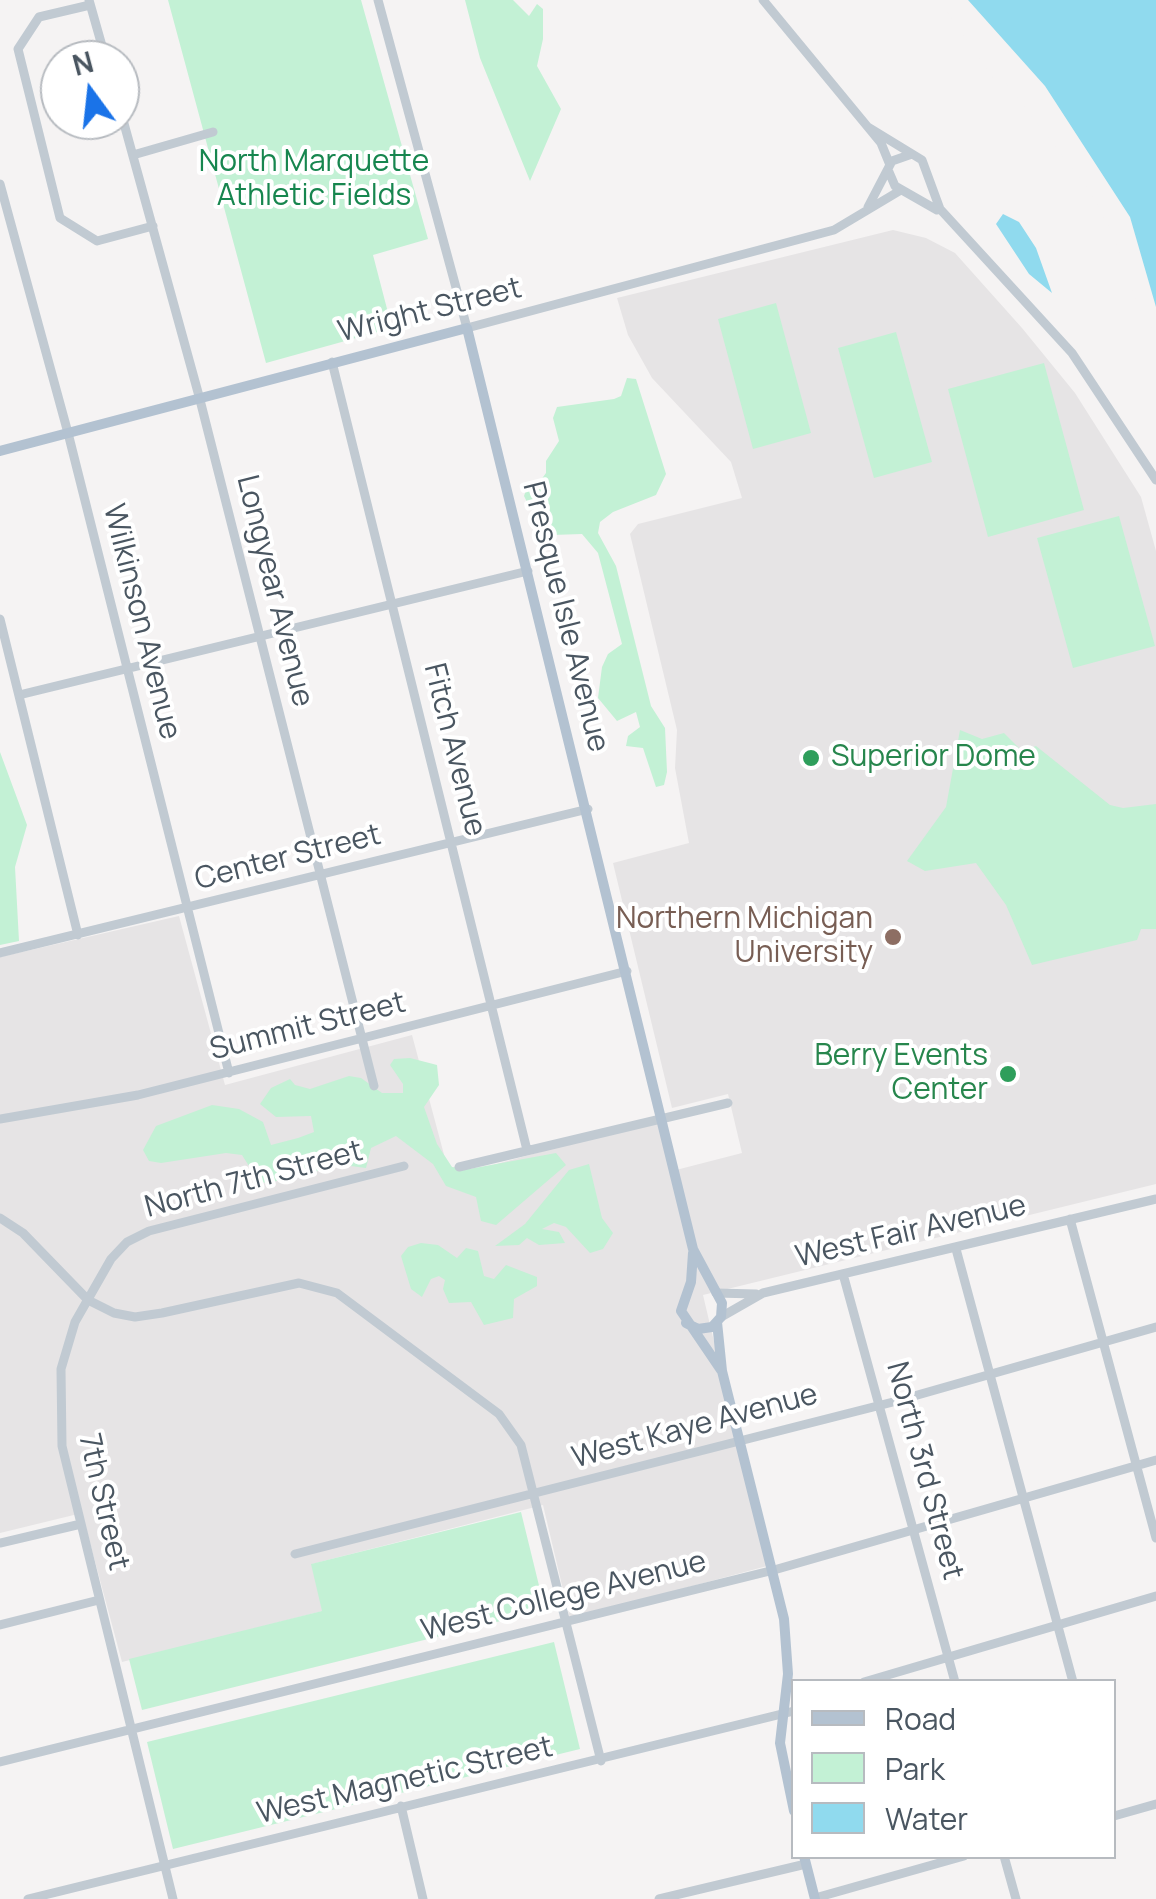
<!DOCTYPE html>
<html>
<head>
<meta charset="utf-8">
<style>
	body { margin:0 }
	#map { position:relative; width:1156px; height:1899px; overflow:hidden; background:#f5f3f3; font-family:Manrope,sans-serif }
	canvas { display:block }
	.legend { position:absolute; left:791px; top:1679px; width:325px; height:180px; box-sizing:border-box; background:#fff; border:2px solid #b7bbc0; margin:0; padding:12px 18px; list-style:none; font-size:30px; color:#4a5661 }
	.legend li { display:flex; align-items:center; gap:20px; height:50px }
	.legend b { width:50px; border:2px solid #b7bbc0 }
	.north { position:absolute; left:40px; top:40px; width:100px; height:100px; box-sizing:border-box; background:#fff; border:2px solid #b7bbc0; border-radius:50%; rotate:345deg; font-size:28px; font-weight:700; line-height:40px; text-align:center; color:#4a5661 }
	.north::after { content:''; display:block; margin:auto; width:35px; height:45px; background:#1a73e8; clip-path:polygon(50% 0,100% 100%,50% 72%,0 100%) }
</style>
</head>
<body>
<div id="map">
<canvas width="1156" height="1899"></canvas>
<ul class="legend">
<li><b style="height:12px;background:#b3c2d1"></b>Road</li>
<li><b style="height:28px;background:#c3f1d5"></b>Park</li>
<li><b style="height:28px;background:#90daee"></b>Water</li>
</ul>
<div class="north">N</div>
</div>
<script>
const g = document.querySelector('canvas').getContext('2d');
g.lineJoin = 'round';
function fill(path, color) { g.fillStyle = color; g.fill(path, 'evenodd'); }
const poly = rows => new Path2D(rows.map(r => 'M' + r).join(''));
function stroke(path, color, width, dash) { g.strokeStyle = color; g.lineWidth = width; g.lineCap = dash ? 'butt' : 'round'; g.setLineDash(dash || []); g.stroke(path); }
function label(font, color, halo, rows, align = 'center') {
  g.font = font + ' Manrope,sans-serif'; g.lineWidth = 8; g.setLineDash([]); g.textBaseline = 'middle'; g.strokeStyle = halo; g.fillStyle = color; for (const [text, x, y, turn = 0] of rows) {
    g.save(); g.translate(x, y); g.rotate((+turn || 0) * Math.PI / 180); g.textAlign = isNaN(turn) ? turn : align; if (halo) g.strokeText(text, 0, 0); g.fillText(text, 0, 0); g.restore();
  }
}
const education = poly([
	[893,230,926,238,955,253,1022,328,1075,393,1141,497,1156,551,1156,1184,703,1295,767,1566,570,1619,543,1505,312,1564,323,1611,122,1662,82,1513,0,1533,0,957,179,916,225,1085,412,1035,450,1177,662,1118,676,1170,742,1153,728,1094,672,1108,613,863,689,843,675,768,677,730,630,534,638,524,742,498,731,462,652,378,628,335,617,298]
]);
const green = poly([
	[168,0,361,0,428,239,373,255,392,328,266,363],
	[465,0,513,0,529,16,537,4,543,9,543,39,537,66,561,109,530,181,480,58],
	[776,303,811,433,753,449,718,319],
	[896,332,932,462,874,478,838,348],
	[1044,363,1084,510,988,537,948,389],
	[627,378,636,379,666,474,656,495,613,512,600,522,598,533,616,566,651,706,665,728,667,772,664,785,656,787,643,748,626,746,628,736,640,727,636,712,617,721,598,698,602,667,608,654,622,644,598,553,582,534,552,535,549,508,528,504,524,496,527,487,538,484,546,473,546,461,559,441,553,418,557,407,614,399,621,396],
	[1119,516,1155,646,1073,668,1037,538],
	[960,730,982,739,1004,733,1022,751,1036,746,1110,805,1123,808,1156,804,1156,929,1141,929,1137,940,1032,965,1006,905,976,863,925,871,907,861,946,807],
	[0,752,27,825,15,867,19,941,0,945],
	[410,1058,437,1065,439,1085,424,1107,437,1144,452,1167,469,1169,556,1153,566,1165,496,1225,481,1221,476,1197,446,1186,433,1164,396,1136,371,1148,366,1168,343,1165,268,1183,259,1182,242,1155,226,1153,161,1163,149,1161,143,1150,156,1126,212,1105,239,1109,263,1122,271,1145,298,1138,314,1132,311,1116,276,1117,260,1104,271,1088,290,1079,295,1085,310,1089,349,1076,361,1078,382,1093,403,1093,403,1084,390,1065,394,1059],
	[589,1164,602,1218,613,1233,603,1249,590,1253,566,1227,554,1223,542,1229,559,1232,565,1243,539,1245,527,1238,519,1245,495,1246,525,1224,569,1170],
	[421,1243,438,1245,457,1258,466,1248,478,1251,484,1276,494,1279,506,1265,537,1277,537,1286,514,1299,513,1318,484,1325,471,1302,449,1303,443,1289,445,1280,439,1276,431,1279,422,1297,411,1289,401,1256,408,1247],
	[521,1512,545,1610,142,1710,129,1659,322,1611,311,1564],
	[554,1642,580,1749,173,1849,147,1742]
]);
const water = poly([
	[944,0,1156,0,1156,329,1096,190],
	[1003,214,1019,222,1036,248,1052,293,1029,274,996,224]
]);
const pier = poly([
	[939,0,968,0,1045,86,1130,217,1156,307,1156,334,1139,308,1113,235,1091,193,1005,82,996,82]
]);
const minor = poly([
	[89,0,106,60],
	[378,0,467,328,834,230,901,190],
	[763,0,881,143,890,165],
	[90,5,39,17,18,49,60,218,97,241,153,226],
	[120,109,199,396,374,1086],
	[868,127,922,160,940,209,1072,353,1156,480],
	[133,155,213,132],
	[889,172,895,186,937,210],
	[0,184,68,433,229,1073],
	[868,207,892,161,912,154],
	[332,362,527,1150],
	[0,619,78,935],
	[19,695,528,571],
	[0,953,588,809],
	[0,1119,138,1095,627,971],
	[459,1167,728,1103],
	[0,1218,23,1233,88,1300,114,1313,135,1317,162,1313,299,1283,337,1293,499,1414,521,1445,601,1761],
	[1070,1219,1156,1538],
	[956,1249,1073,1682],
	[843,1274,955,1682],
	[716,1293,756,1294],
	[721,1317,763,1293,1156,1199],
	[0,1543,81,1524],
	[295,1554,893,1402,1156,1327],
	[0,1625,99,1600],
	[864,1682,1156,1596],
	[0,1762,774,1570,1156,1460],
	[401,1806,423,1899],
	[1114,1816,1156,1804],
	[1004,1856,1016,1899],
	[815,1898,964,1856],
	[28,1899,794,1711],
	[173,1899,62,1446,61,1369,75,1322,111,1259,127,1242,149,1231,404,1166],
	[659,1899,806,1864]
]);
const major = poly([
	[0,451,467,328,693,1249,722,1303,721,1317,712,1327,698,1329,686,1323],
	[693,1253,691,1282,681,1311,721,1370],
	[717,1322,722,1371,784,1619,788,1674,780,1743,794,1811],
	[804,1856,815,1899]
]);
const markers = [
	[811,758,10,"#2e9e5b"],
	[893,937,10,"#8d6e63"],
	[1008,1074,10,"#2e9e5b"]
];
const parkNames = [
	["North Marquette",314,163],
	["Athletic Fields",314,197]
];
const streetNames = [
	["Wright Street",430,311,-14],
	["Longyear Avenue",274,591,76],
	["Presque Isle Avenue",565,617,76],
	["Wilkinson Avenue",141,622,76],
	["Fitch Avenue",454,750,76],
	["Center Street",288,858,-14],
	["Summit Street",308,1027,-14],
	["North 7th Street",254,1180,-15],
	["West Fair Avenue",911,1232,-13],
	["West Kaye Avenue",695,1427,-15],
	["North 3rd Street",924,1471,75],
	["7th Street",103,1502,77],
	["West College Avenue",564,1597,-14],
	["West Magnetic Street",405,1781,-13]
];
const leisureNames = [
	["Superior Dome",831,758],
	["Berry Events",988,1057,"right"],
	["Center",988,1091,"right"]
];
const educationNames = [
	["Northern Michigan",873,920],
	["University",873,954]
];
fill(education, '#e6e4e5');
fill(green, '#c3f1d5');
fill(water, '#90daee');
fill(pier, '#f5f3f3');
stroke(minor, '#c1cad2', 9);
stroke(major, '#b3c2d1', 10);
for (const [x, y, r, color] of markers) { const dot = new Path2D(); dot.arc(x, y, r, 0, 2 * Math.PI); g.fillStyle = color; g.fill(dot); stroke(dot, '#fff', 4); }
label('30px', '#17864f', '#fff', parkNames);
label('30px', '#4a5661', '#fff', streetNames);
label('30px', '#27864d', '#fff', leisureNames, 'left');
label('30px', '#785e54', '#fff', educationNames, 'right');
</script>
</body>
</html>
